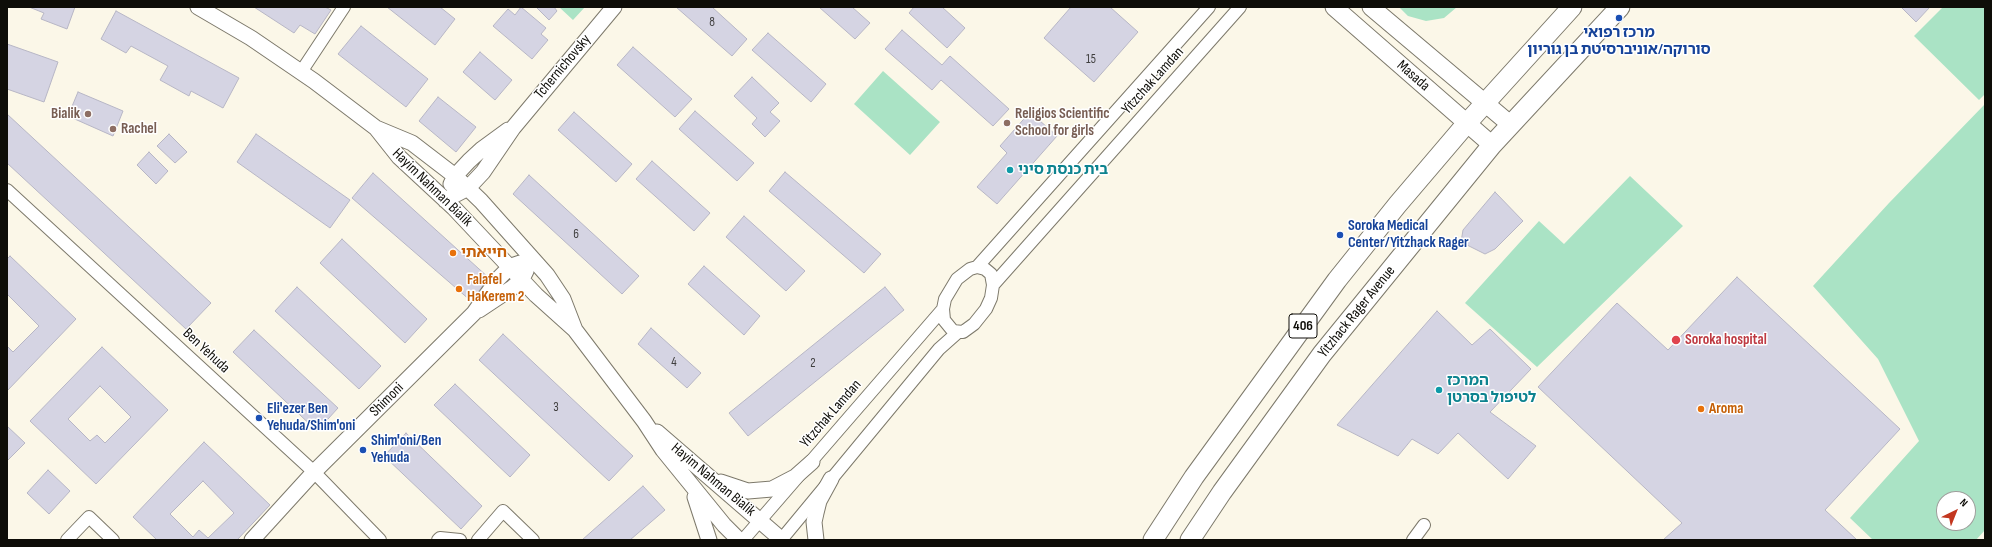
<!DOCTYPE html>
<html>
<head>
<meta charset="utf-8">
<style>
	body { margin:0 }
	#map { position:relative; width:1992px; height:547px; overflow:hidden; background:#fbf7e8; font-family:"Sofia Sans Condensed",sans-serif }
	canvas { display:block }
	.frame { position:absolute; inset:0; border:8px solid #0e0d08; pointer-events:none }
	.north { position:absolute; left:1936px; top:491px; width:40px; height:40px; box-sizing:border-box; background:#fff; border:1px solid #9f9e9c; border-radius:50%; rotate:43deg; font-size:11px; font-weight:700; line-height:16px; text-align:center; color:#0e0d08 }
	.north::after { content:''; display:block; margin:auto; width:14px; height:18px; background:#c33720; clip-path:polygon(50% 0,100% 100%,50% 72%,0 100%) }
</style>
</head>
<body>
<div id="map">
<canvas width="1992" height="547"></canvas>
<div class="frame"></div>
<div class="north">N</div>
</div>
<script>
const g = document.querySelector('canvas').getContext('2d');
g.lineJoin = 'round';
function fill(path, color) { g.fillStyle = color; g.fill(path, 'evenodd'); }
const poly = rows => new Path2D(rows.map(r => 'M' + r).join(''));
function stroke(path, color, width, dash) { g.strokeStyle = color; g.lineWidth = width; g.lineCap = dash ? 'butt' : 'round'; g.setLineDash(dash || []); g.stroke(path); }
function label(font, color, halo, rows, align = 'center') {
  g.font = font + ' "Sofia Sans Condensed","Noto Sans Hebrew",sans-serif'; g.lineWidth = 3; g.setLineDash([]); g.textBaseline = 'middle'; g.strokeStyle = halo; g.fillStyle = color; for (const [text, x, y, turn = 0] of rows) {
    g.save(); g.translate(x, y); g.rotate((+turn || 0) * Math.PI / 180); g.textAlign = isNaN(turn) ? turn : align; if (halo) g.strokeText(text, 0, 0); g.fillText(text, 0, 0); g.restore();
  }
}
const green = poly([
	[559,7,585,7,573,20],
	[1399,7,1457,7,1444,18,1426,21,1408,16],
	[1943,7,1985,7,1985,94,1979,100,1914,36],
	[883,71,940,122,910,155,854,104],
	[1985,104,1985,530,1976,540,1873,540,1850,518,1919,441,1878,359,1813,286,1889,203],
	[1944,499,1968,499,1968,523,1944,523],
	[1630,176,1683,226,1537,367,1465,303,1539,221,1564,244]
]);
const building = poly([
	[29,7,75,7,67,29,41,19,44,13,29,7],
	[254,7,325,7,331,10,315,34,300,25,294,33,254,7],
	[387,7,440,7,455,19,435,45,387,7],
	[521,7,546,28,541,34,548,40,532,59,493,26,508,9,515,15,521,7],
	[536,7,554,7,557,11,549,20,536,7],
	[676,7,712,7,747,39,732,56,676,7],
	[819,7,852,7,870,23,855,39,819,7],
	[914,7,942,7,965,28,947,48,909,13,914,7],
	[1071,7,1110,7,1138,32,1094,82,1044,38,1071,7],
	[1901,7,1930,7,1916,22,1901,7],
	[116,11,239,78,223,108,191,91,189,96,160,80,168,66,131,46,126,53,101,39,116,11],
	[361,26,428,79,406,107,338,54,361,26],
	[902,30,942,65,950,56,1009,109,993,126,941,80,932,90,885,49,902,30],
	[768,33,826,84,811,102,752,50,768,33],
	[7,44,58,62,44,102,7,89,7,44],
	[633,47,692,99,675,117,617,65,633,47],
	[480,52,512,80,495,100,463,72,480,52],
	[752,77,779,103,770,112,780,121,765,137,752,124,757,118,734,96,752,77],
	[78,92,123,111,113,136,68,116,78,92],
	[438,97,476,127,456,152,419,121,438,97],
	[695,111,754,163,737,181,679,129,695,111],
	[574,112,632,164,616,182,558,130,574,112],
	[1030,112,1057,136,997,204,977,187,1007,153,1000,146,1030,112],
	[7,114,211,303,186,329,7,163,7,114],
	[169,134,187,152,175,163,157,146,169,134],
	[256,134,350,200,330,228,237,162,256,134],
	[149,152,168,171,156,184,137,165,149,152],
	[652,161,710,213,694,231,636,179,652,161],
	[785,172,881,254,864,273,769,191,785,172],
	[373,173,489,278,471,301,352,198,373,173],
	[529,175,639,276,622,294,513,194,529,175],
	[1495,192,1523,221,1495,249,1485,254,1461,242,1463,230,1495,192],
	[744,216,805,271,786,291,726,237,744,216],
	[342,239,427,319,405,343,320,263,342,239],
	[10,256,76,319,7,391,7,346,13,352,39,326,8,295,7,297,7,259,10,256],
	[704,266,760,316,744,335,688,284,704,266],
	[1737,277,1900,429,1825,510,1857,540,1663,540,1682,523,1538,387,1617,303,1668,350,1737,277],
	[297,287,381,366,359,389,275,311,297,287],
	[885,287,904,310,748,436,729,413,885,287],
	[1437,311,1472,345,1490,329,1531,369,1490,412,1536,446,1508,479,1458,433,1438,454,1412,439,1398,456,1337,425,1437,311],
	[651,328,701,373,687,388,638,344,651,328],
	[254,330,338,408,317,431,233,352,254,330],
	[503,334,633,456,609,481,479,360,503,334],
	[102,347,168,410,96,484,30,421,102,347],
	[100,386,131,417,105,443,97,435,90,441,68,419,100,386],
	[455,384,530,455,510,477,434,405,455,384],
	[7,426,25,443,7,461,7,426],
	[406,433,482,506,461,529,384,456,406,433],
	[204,442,270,505,237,540,157,540,133,517,204,442],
	[203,481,234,513,208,538,199,530,193,537,170,514,203,481],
	[48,470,70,491,49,514,27,493,48,470],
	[643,486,665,510,630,540,582,540,643,486]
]);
const minor = poly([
	[301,72,344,7],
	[7,190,314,472,380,540],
	[977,267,1209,7],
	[977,267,985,269,991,274,993,285,991,298,986,309,974,324,963,332,953,331,944,320,943,309,945,299,957,279,970,269,977,267],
	[993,285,1240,7],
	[67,540,89,517,113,540],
	[438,540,440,538,460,540],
	[478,540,503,511,533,540],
	[743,540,943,309],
	[781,540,939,349,957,333],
	[1413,540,1424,525]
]);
const tertiary = poly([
	[198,7,251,38,314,81,376,128,412,143,455,176,481,201,547,275,563,299,575,330],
	[376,128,399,157,454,208,536,295,575,330,644,421,663,450,724,525,739,540],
	[451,184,455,176,469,161,482,149,508,130],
	[445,200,468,188,483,172,513,128,614,7],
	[479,310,512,288,522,279,526,271],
	[657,432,782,540],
	[721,482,748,491,772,489,795,477,812,462],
	[695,497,709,540],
	[252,540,314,472,474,313,498,279,511,266,520,263],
	[816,540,814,522,816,513,819,501,831,479]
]);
const secondary = poly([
	[1334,7,1492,145],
	[1371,7,1511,125]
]);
const primary = poly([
	[1153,540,1194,477,1337,280,1398,204,1467,123,1572,7],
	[1190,540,1222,492,1322,354,1492,145,1620,7]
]);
const markers = [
	[1619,18,4,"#1a4fb4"],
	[88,114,4,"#8d6e63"],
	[1007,123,4,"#8d6e63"],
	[113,129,4,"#8d6e63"],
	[1010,170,4,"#0f9aa8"],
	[1340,235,4,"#1a4fb4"],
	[453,253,4,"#e8710a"],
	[459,289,4,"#e8710a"],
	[1676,340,5,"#e0444e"],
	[1439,390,4,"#0f9aa8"],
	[1701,409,4,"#e8710a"],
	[259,418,4,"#1a4fb4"],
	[363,450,4,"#1a4fb4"]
];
const numberNames = [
	["8",712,23],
	["15",1091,60],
	["6",576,235],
	["4",674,363],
	["2",813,364],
	["3",556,408]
];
const shields = [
	[1303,326,28]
];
const shieldNames = [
	["406",1303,326]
];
const transitNames = [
	["מרכז רפואי",1619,33,"center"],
	["סורוקה/אוניברסיטת בן גוריון",1619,50,"center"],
	["Soroka Medical",1348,226],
	["Center/Yitzhack Rager",1348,243],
	["Eli'ezer Ben",267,409],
	["Yehuda/Shim'oni",267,426],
	["Shim'oni/Ben",371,441],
	["Yehuda",371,458]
];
const streetNames = [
	["Tchernichovsky",563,67,-50],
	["Masada",1413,76,41],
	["Yitzchak Lamdan",1153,81,-48],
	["Hayim Nahman Bialik",432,188,44],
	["Yitzhack Rager Avenue",1357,312,-51],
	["Ben Yehuda",206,351,43],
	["Shimoni",387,400,-45],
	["Yitzchak Lamdan",831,414,-49],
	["Hayim Nahman Bialik",713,480,40]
];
const educationNames = [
	["Bialik",80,114,"right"],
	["Religios Scientific",1015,114],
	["School for girls",1015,131],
	["Rachel",121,129]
];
const cultureNames = [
	["בית כנסת סיני",1018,170],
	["המרכז",1447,381],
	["לטיפול בסרטן",1447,398]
];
const foodNames = [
	["חייאתי",461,253],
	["Falafel",467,280],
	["HaKerem 2",467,297],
	["Aroma",1709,409]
];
const healthNames = [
	["Soroka hospital",1685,340]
];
fill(green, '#aae3c5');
fill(building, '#d5d4e3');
stroke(building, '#b7b6c5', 1);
stroke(minor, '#7d796b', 14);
stroke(tertiary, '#7d796b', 17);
stroke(secondary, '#7d796b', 19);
stroke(primary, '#7d796b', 21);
stroke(minor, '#fff', 12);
stroke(tertiary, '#fff', 15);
stroke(secondary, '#fff', 17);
stroke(primary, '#fff', 19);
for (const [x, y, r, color] of markers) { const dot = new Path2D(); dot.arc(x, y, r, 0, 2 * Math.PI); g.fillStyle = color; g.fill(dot); stroke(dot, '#fff', 1.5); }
label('13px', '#403f3f', null, numberNames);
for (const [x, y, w] of shields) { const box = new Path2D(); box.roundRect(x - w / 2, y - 12, w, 24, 3); g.fillStyle = '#fff'; g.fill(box); stroke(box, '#0e0d08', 1); }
label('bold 14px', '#0e0d08', null, shieldNames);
label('bold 15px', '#164399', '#fff', transitNames, 'left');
label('15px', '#0e0d08', '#fff', streetNames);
label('bold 15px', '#785e54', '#fff', educationNames, 'left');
label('bold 15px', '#0d838f', '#fff', cultureNames, 'left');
label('bold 15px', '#c56008', '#fff', foodNames, 'left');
label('bold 15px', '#be3a42', '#fff', healthNames, 'left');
</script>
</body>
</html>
